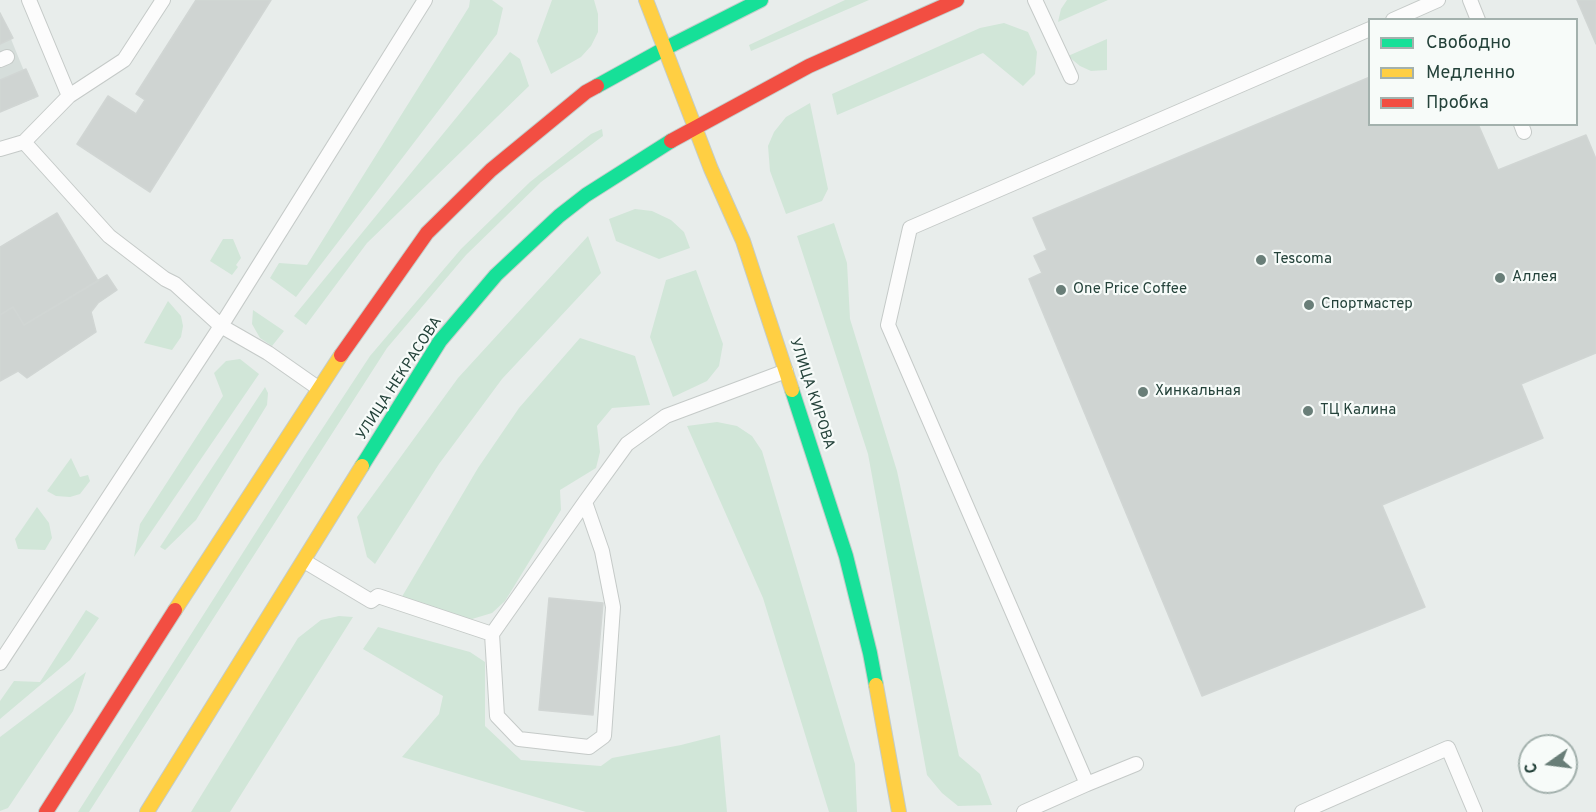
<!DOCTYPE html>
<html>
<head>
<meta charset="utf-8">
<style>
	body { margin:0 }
	#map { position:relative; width:1596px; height:812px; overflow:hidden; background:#e8edeb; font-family:Overpass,sans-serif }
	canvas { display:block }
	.legend { position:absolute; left:1368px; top:18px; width:210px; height:108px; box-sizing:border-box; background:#f7fbf9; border:2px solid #a3b1ad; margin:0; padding:8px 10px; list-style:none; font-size:18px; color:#24423a }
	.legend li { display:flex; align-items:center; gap:12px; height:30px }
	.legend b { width:30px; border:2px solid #a3b1ad }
	.north { position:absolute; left:1518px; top:734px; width:60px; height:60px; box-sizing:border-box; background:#f7fbf9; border:2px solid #a3b1ad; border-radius:50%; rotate:256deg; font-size:16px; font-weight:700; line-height:24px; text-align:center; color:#24423a }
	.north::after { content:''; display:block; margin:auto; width:21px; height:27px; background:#697e78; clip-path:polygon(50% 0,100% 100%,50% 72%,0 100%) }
</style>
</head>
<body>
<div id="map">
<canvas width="1596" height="812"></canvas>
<ul class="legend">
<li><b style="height:8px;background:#16e098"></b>Свободно</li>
<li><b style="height:8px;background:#ffcf43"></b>Медленно</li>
<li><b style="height:8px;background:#f24e42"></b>Пробка</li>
</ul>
<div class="north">С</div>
</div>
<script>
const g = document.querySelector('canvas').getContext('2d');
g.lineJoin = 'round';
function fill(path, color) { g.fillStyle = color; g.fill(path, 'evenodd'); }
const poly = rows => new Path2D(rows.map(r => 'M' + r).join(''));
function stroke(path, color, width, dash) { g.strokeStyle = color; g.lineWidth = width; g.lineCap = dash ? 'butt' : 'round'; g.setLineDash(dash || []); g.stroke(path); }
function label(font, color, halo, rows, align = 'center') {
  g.font = font + ' Overpass,sans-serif'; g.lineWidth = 4.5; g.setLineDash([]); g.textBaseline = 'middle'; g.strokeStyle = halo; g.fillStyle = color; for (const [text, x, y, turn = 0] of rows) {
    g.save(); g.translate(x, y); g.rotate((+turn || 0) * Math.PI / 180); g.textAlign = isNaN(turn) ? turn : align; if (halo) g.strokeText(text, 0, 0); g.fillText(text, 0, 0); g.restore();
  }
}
const built = poly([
	[0,12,35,98,0,112]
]);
const green = poly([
	[470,0,492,0,503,8,497,34,296,297,270,278,279,263,307,265,469,7],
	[552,0,594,0,598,14,598,32,591,46,581,57,551,74,537,41],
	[845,0,869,0,751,51,749,45],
	[1067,0,1108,0,1058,22,1061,9],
	[1004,23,1028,32,1037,52,1035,74,1023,86,983,53,837,115,832,94,980,28],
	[1107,39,1107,70,1091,71,1080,66,1068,56],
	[510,52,520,59,529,86,367,243,306,325,294,316],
	[810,103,828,189,822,201,786,214,770,171,768,146,774,132,786,117],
	[602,129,603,136,541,182,466,255,387,348,89,812,78,812,305,455,370,356,461,249,530,182,591,134],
	[635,209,652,211,671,220,684,232,690,248,659,259,616,241,609,219],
	[834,223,847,263,850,319,897,471,959,756,980,774,992,805,958,806,942,793,927,775,868,454,797,236],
	[588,236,601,273,502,379,439,464,375,564,367,557,357,517,458,378],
	[223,239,233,239,241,258,236,265,238,267,232,275,210,261],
	[696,270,723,344,719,366,707,381,673,397,650,337,666,280],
	[168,301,181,316,183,326,181,337,172,350,144,343],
	[253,310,284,331,272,346,260,338,252,324],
	[580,338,635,356,650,405,612,408,597,426,600,452,596,468,560,490,561,510,505,601,492,613,472,619,456,617,400,600,478,468,519,408],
	[240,359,259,374,134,557,140,524,223,396,214,373,226,361],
	[265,387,268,393,267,405,196,520,165,550,160,547],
	[717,422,737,426,752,436,762,451,855,764,857,812,829,812,763,598,687,426],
	[71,458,80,477,88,475,90,481,80,494,70,497,56,496,47,491],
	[37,507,49,523,52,538,45,550,18,549,15,539],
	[86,610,99,618,70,660,0,719,0,701,14,681,40,682],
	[339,616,353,617,230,812,191,812,298,638,321,620],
	[378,627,470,652,485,662,485,726,521,760,601,766,612,758,681,745,720,735,727,812,586,812,402,757,439,714,443,696,363,649],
	[86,672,73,711,8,808,0,811,0,737]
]);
const building = poly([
	[196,0,271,0,150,192,77,144,108,96,136,114,145,100,136,94,196,0],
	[1577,0,1596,0,1596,44,1577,0],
	[0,13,13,38,0,44,0,13],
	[26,69,38,96,0,112,0,80,26,69],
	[1370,77,1370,124,1478,124,1498,170,1586,135,1596,159,1596,353,1521,384,1543,438,1382,505,1425,607,1202,696,1029,279,1042,273,1034,256,1047,250,1033,218,1370,77],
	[57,213,98,281,24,325,13,307,0,315,0,247,57,213],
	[107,275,117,290,98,303,91,312,96,332,27,378,18,371,0,381,0,315,13,307,24,325,107,275],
	[549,598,603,603,593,715,539,710,549,598]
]);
const lane = poly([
	[29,0,69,96],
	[1035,0,1071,77],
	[1470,0,1478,20],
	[1393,20,1438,0],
	[0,60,7,57],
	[1521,124,1524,132],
	[24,142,69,96,124,60,163,0],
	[0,149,24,142,109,236,165,279,175,284,221,326,268,353,318,388],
	[585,502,602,551,613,607,604,736,589,747,519,739,497,716,492,634,585,502,627,444,666,416,786,371],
	[304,561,371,601,378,596,492,634],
	[0,663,221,326,425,0],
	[1136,764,1087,784,888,325,910,228,1370,29],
	[1024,812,1087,784],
	[1302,812,1448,748,1475,812]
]);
const fast = poly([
	[597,86,664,49,761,0],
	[792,390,846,556,870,653,876,685],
	[362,466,440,341,496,275,559,216,586,195,671,141]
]);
const slow = poly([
	[646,0,711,169,743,241,792,390],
	[175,610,341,355],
	[876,685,899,812],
	[147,812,362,466]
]);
const jam = poly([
	[671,141,809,66,957,0],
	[341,355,427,233,491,170,586,92,597,86],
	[46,812,175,610]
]);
const markers = [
	[1261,260,6,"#697e78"],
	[1500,278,6,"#697e78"],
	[1061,290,6,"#697e78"],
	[1309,305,6,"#697e78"],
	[1143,392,6,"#697e78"],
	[1308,411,6,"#697e78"]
];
const poiNames = [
	["Tescoma",1273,260],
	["Аллея",1512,278],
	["One Price Coffee",1073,290],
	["Спортмастер",1321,305],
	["Хинкальная",1155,392],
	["ТЦ Калина",1320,411]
];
const streetNames = [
	["УЛИЦА НЕКРАСОВА",400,379,-57],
	["УЛИЦА КИРОВА",811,394,72]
];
fill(built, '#d6dedb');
fill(green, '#d1e6d8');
fill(building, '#cfd4d2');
stroke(building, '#d1d6d4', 1.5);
stroke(lane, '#c5cac8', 16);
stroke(fast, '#c3ccc9', 16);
stroke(slow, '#c3ccc9', 16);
stroke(jam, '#c3ccc9', 16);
stroke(lane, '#fcfcfc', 14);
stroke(fast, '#16e098', 14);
stroke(slow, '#ffcf43', 14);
stroke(jam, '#f24e42', 14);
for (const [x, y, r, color] of markers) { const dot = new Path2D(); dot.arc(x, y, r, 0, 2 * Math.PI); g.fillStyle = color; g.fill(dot); stroke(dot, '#f7fbf9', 2); }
label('15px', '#24423a', '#f7fbf9', poiNames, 'left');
label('15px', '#24423a', '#f7fbf9', streetNames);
</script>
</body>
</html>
